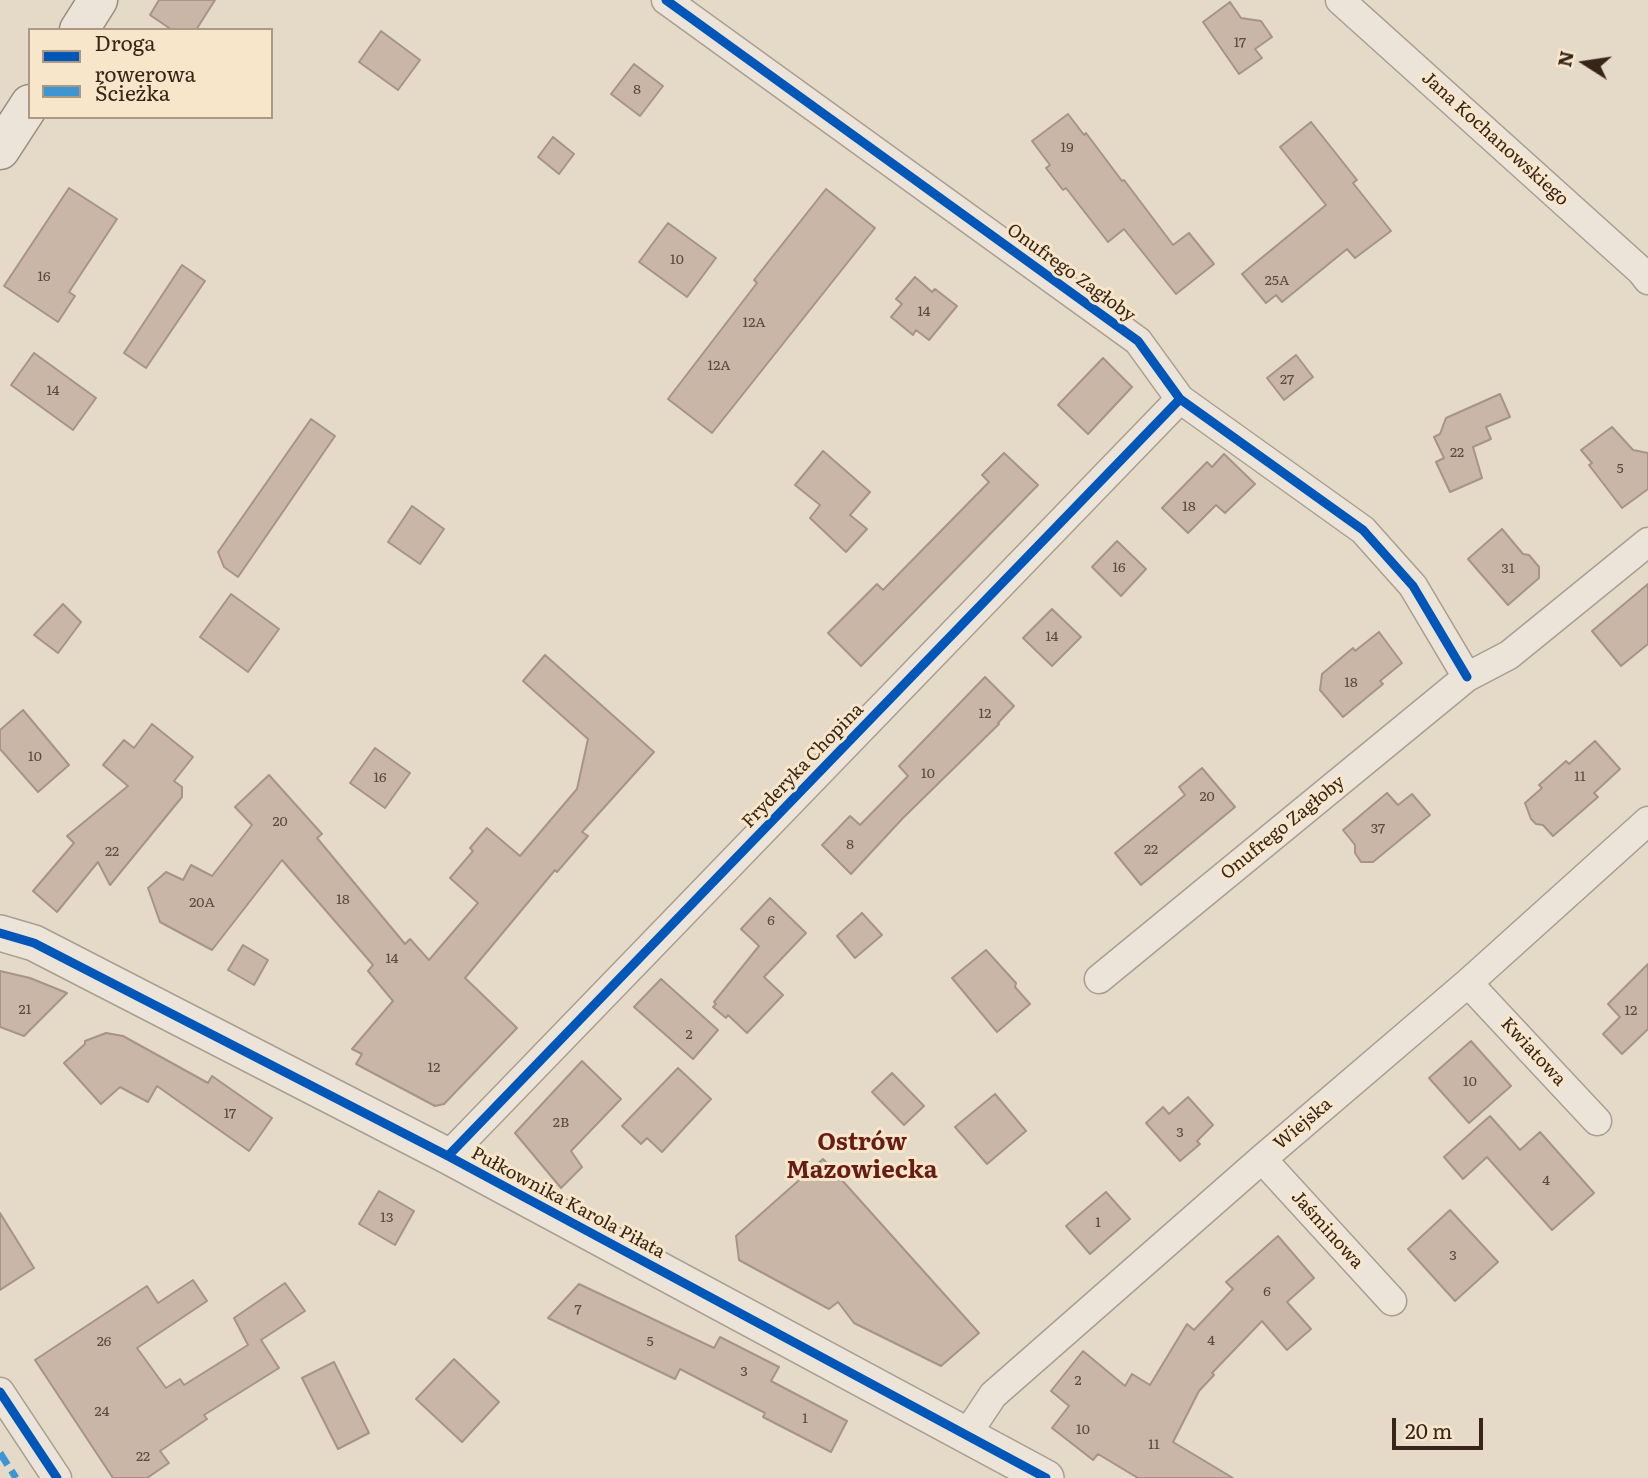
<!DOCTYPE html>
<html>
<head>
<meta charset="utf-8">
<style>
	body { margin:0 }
	#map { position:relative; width:1648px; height:1478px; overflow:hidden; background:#e5d9c7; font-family:Literata,serif }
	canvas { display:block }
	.legend { position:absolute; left:28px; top:28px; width:245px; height:91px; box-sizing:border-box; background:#f8e6ca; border:2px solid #ab9983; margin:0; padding:9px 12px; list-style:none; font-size:21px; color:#372519 }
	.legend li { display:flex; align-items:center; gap:14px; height:35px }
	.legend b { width:35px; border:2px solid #ab9983 }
	.north { position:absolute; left:1550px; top:28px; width:70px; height:70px; -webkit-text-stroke:5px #f8e6ca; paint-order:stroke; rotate:282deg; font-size:19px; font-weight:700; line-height:28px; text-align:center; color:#372519 }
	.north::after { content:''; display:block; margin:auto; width:24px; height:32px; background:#372519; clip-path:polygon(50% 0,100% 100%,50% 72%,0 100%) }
	.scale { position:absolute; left:1392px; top:1418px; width:91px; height:32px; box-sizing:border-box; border:4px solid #372519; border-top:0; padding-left:9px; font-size:21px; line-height:24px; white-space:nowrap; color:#372519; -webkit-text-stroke:5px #f8e6ca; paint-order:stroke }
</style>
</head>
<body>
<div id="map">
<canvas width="1648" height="1478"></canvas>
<ul class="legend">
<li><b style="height:9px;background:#0057b8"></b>Droga rowerowa</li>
<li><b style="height:9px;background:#3e95d4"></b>Ścieżka</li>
</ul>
<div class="north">N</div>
<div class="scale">20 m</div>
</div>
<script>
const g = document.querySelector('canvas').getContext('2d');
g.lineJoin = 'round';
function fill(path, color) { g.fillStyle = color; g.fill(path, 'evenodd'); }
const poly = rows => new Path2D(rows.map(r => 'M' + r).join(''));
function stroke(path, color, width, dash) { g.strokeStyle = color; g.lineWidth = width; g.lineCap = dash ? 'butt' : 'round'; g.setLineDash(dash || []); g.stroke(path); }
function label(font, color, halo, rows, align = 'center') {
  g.font = font + ' Literata,serif'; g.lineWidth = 6; g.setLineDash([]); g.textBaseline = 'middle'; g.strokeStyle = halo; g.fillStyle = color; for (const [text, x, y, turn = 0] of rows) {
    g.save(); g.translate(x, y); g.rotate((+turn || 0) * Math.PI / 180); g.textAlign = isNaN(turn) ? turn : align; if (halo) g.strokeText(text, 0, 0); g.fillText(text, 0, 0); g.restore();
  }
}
const building = poly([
	[159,0,215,0,196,30,172,30,150,15,159,0],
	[1230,2,1241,18,1261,21,1272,37,1255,49,1262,58,1239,74,1203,22,1230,2],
	[381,31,420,60,398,90,359,62,381,31],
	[634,64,663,86,640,116,611,94,634,64],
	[1068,114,1084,135,1086,133,1122,181,1124,180,1173,245,1189,233,1214,264,1176,294,1124,229,1108,242,1066,188,1063,190,1046,168,1050,165,1032,141,1068,114],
	[1311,122,1357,180,1353,183,1391,231,1355,258,1347,249,1282,302,1276,295,1266,303,1242,274,1326,205,1280,147,1311,122],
	[553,137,574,154,559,174,538,157,553,137],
	[69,188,117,219,69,292,75,296,58,322,4,286,69,188],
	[826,189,875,228,712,433,668,399,757,283,754,280,826,189],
	[668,223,716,258,687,297,639,262,668,223],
	[182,265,205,281,146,368,124,353,182,265],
	[915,277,932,292,935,289,957,306,929,340,916,330,913,335,891,317,902,304,896,299,915,277],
	[34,353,96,398,73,430,11,385,34,353],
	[1296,355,1313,377,1284,400,1267,378,1296,355],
	[1103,358,1132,387,1088,434,1058,405,1103,358],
	[1500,394,1510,417,1486,427,1491,439,1473,447,1482,478,1450,492,1436,462,1444,458,1434,437,1440,434,1446,418,1500,394],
	[311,419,335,436,238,577,224,567,218,552,311,419],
	[1612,427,1633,450,1648,453,1648,489,1622,508,1589,465,1592,463,1581,450,1612,427],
	[823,451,870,492,850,515,867,529,846,552,810,518,820,505,795,485,823,451],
	[1004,453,1038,485,861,666,828,633,877,584,883,590,989,482,982,475,1004,453],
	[1224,454,1255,484,1225,513,1216,505,1188,533,1162,508,1207,462,1212,467,1224,454],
	[412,506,444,529,420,564,388,542,412,506],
	[1502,529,1523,554,1529,555,1539,567,1539,578,1508,605,1468,559,1502,529],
	[1117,541,1146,569,1121,596,1092,567,1117,541],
	[1648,584,1648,644,1621,666,1592,631,1648,584],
	[231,594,279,629,248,672,200,637,231,594],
	[63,604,81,622,58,653,34,635,63,604],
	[1052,609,1081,637,1052,666,1023,638,1052,609],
	[1379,632,1402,663,1380,681,1383,684,1343,717,1320,690,1322,674,1353,648,1355,651,1379,632],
	[545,655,654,752,582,832,588,836,557,872,555,870,465,978,517,1028,444,1104,435,1106,356,1064,362,1054,352,1049,393,1001,368,971,373,965,282,860,212,950,160,922,148,888,166,872,183,880,191,865,212,876,252,825,235,807,269,775,322,834,317,838,405,944,410,939,429,960,478,903,450,878,473,851,470,848,487,828,520,856,577,789,588,739,523,681,545,655],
	[985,677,1014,706,998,723,999,724,903,818,851,874,822,845,850,816,860,825,908,776,899,766,985,677],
	[23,710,69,765,38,792,0,749,0,730,23,710],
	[152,724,193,757,174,781,182,787,182,797,110,885,98,862,57,912,33,891,74,843,67,836,128,786,103,765,124,740,134,748,152,724],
	[1595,741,1620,769,1594,793,1598,797,1553,836,1543,825,1536,824,1531,819,1525,803,1542,788,1539,785,1566,761,1569,764,1595,741],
	[375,748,410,773,385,808,350,783,375,748],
	[1202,768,1235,807,1141,885,1115,853,1185,795,1179,787,1202,768],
	[1387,793,1398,805,1412,794,1430,815,1373,862,1361,862,1355,853,1355,845,1343,830,1387,793],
	[770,898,806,933,764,977,783,995,747,1033,728,1015,726,1018,713,1007,716,1004,714,1002,759,946,741,929,770,898],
	[862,913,882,935,855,958,837,936,862,913],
	[243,945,268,960,254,985,228,970,243,945],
	[986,950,1016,983,1015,987,1030,1004,997,1032,952,978,986,950],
	[1648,964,1648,1029,1622,1054,1603,1034,1620,1017,1608,1004,1648,964],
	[0,971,30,978,67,993,24,1036,0,1027,0,971],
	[661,979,718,1030,693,1059,634,1007,661,979],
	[106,1033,123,1036,208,1083,212,1076,272,1118,249,1151,157,1086,148,1102,120,1087,101,1104,64,1063,85,1044,85,1041,106,1033],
	[1471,1041,1511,1086,1469,1123,1429,1078,1471,1041],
	[582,1061,621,1099,571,1151,582,1167,561,1188,515,1133,582,1061],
	[678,1068,711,1099,662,1152,647,1138,641,1144,622,1126,678,1068],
	[892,1073,924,1106,904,1125,872,1092,892,1073],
	[995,1094,1026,1131,987,1164,955,1127,995,1094],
	[1188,1097,1213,1125,1197,1141,1200,1144,1180,1161,1146,1123,1163,1107,1169,1114,1188,1097],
	[1490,1116,1520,1150,1540,1132,1594,1193,1552,1230,1487,1157,1463,1179,1444,1157,1490,1116],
	[823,1159,979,1333,941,1366,854,1323,838,1302,829,1309,739,1260,736,1236,823,1159],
	[379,1191,414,1211,395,1245,359,1224,379,1191],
	[1106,1192,1130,1219,1090,1254,1066,1226,1106,1192],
	[1450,1210,1498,1262,1455,1301,1408,1249,1450,1210],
	[0,1213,34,1268,0,1290,0,1213],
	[1278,1236,1314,1278,1287,1302,1311,1329,1287,1350,1262,1321,1212,1373,1214,1375,1199,1391,1173,1442,1233,1478,1138,1478,1098,1454,1093,1460,1052,1428,1069,1406,1051,1391,1083,1351,1125,1386,1132,1374,1150,1385,1187,1324,1194,1330,1233,1289,1226,1282,1278,1236],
	[193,1280,207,1301,137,1348,166,1388,180,1379,184,1385,248,1345,234,1318,285,1283,305,1311,261,1340,279,1368,204,1415,207,1419,160,1451,169,1463,147,1478,113,1478,35,1360,147,1286,158,1303,193,1280],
	[579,1284,714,1348,720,1337,779,1367,771,1381,847,1421,831,1452,763,1417,765,1413,680,1369,675,1379,548,1318,579,1284],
	[454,1359,499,1402,462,1442,416,1399,454,1359],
	[334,1362,369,1433,338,1449,302,1378,334,1362]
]);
const minor = poly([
	[666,0,1138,341,1180,399,1363,530,1413,586,1467,677],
	[1340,0,1641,271,1648,280],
	[1099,979,1467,677,1509,655,1648,542],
	[1468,983,1597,1121],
	[448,1156,1180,399],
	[1262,1159,1392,1301],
	[0,1392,57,1478],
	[967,1434,993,1395,1262,1159,1468,983,1648,821]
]);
const tertiary = poly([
	[0,933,34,943,448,1156,1046,1478]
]);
const secondary = poly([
	[79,30,98,0],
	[0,150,30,104]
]);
const quiet = poly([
	[0,1453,16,1478]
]);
const cycleway = poly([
	[666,0,1138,341,1180,399,1363,530,1413,586,1467,677],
	[0,933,34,943,448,1156,1046,1478],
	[448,1156,1180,399],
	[0,1392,57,1478]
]);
const numberNames = [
	["17",1240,43],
	["8",637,90],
	["19",1067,148],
	["10",677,260],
	["16",44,277],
	["25A",1277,281],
	["14",924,312],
	["12A",754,323],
	["12A",719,366],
	["27",1287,380],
	["14",53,391],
	["22",1457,453],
	["5",1620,469],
	["18",1189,507],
	["16",1119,568],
	["31",1508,569],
	["14",1052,637],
	["18",1351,683],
	["12",985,714],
	["10",35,757],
	["10",928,774],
	["11",1580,777],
	["16",380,778],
	["20",1207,797],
	["20",280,822],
	["37",1378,829],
	["8",850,845],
	["22",1151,850],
	["22",112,852],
	["18",343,900],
	["20A",202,903],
	["6",771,921],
	["14",392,959],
	["21",25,1010],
	["12",1631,1011],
	["2",689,1035],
	["12",434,1068],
	["10",1470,1082],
	["17",230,1114],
	["2B",561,1123],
	["3",1180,1133],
	["4",1546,1181],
	["13",387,1218],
	["1",1098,1223],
	["3",1453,1256],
	["6",1267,1292],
	["7",578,1310],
	["4",1211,1341],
	["26",104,1342],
	["5",650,1342],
	["3",744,1372],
	["2",1078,1381],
	["24",102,1412],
	["1",805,1419],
	["10",1083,1430],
	["11",1154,1445],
	["22",143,1457]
];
const streetNames = [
	["Jana Kochanowskiego",1495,139,42],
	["Onufrego Zagłoby",1071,273,36],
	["Fryderyka Chopina",803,766,-46],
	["Onufrego Zagłoby",1283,828,-39],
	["Kwiatowa",1533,1052,47],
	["Wiejska",1303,1124,-40],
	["Pułkownika Karola Piłata",568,1203,28],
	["Jaśminowa",1327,1230,48]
];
const districtNames = [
	["Ostrów",862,1143],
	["Mazowiecka",862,1171]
];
fill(building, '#c9b6a7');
stroke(building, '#a59487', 2);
stroke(minor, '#a99e91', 31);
stroke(tertiary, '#a99e91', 38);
stroke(secondary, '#998d81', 41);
stroke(minor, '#ece4d9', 28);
stroke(tertiary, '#ece4d9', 35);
stroke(secondary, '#ece4d9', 38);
stroke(quiet, '#3e95d4', 7, [14, 7]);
stroke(cycleway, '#0057b8', 9);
label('14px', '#5c493c', null, numberNames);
label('18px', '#372519', '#f8e6ca', streetNames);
label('bold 24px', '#671d15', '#f8e6ca', districtNames);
</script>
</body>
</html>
